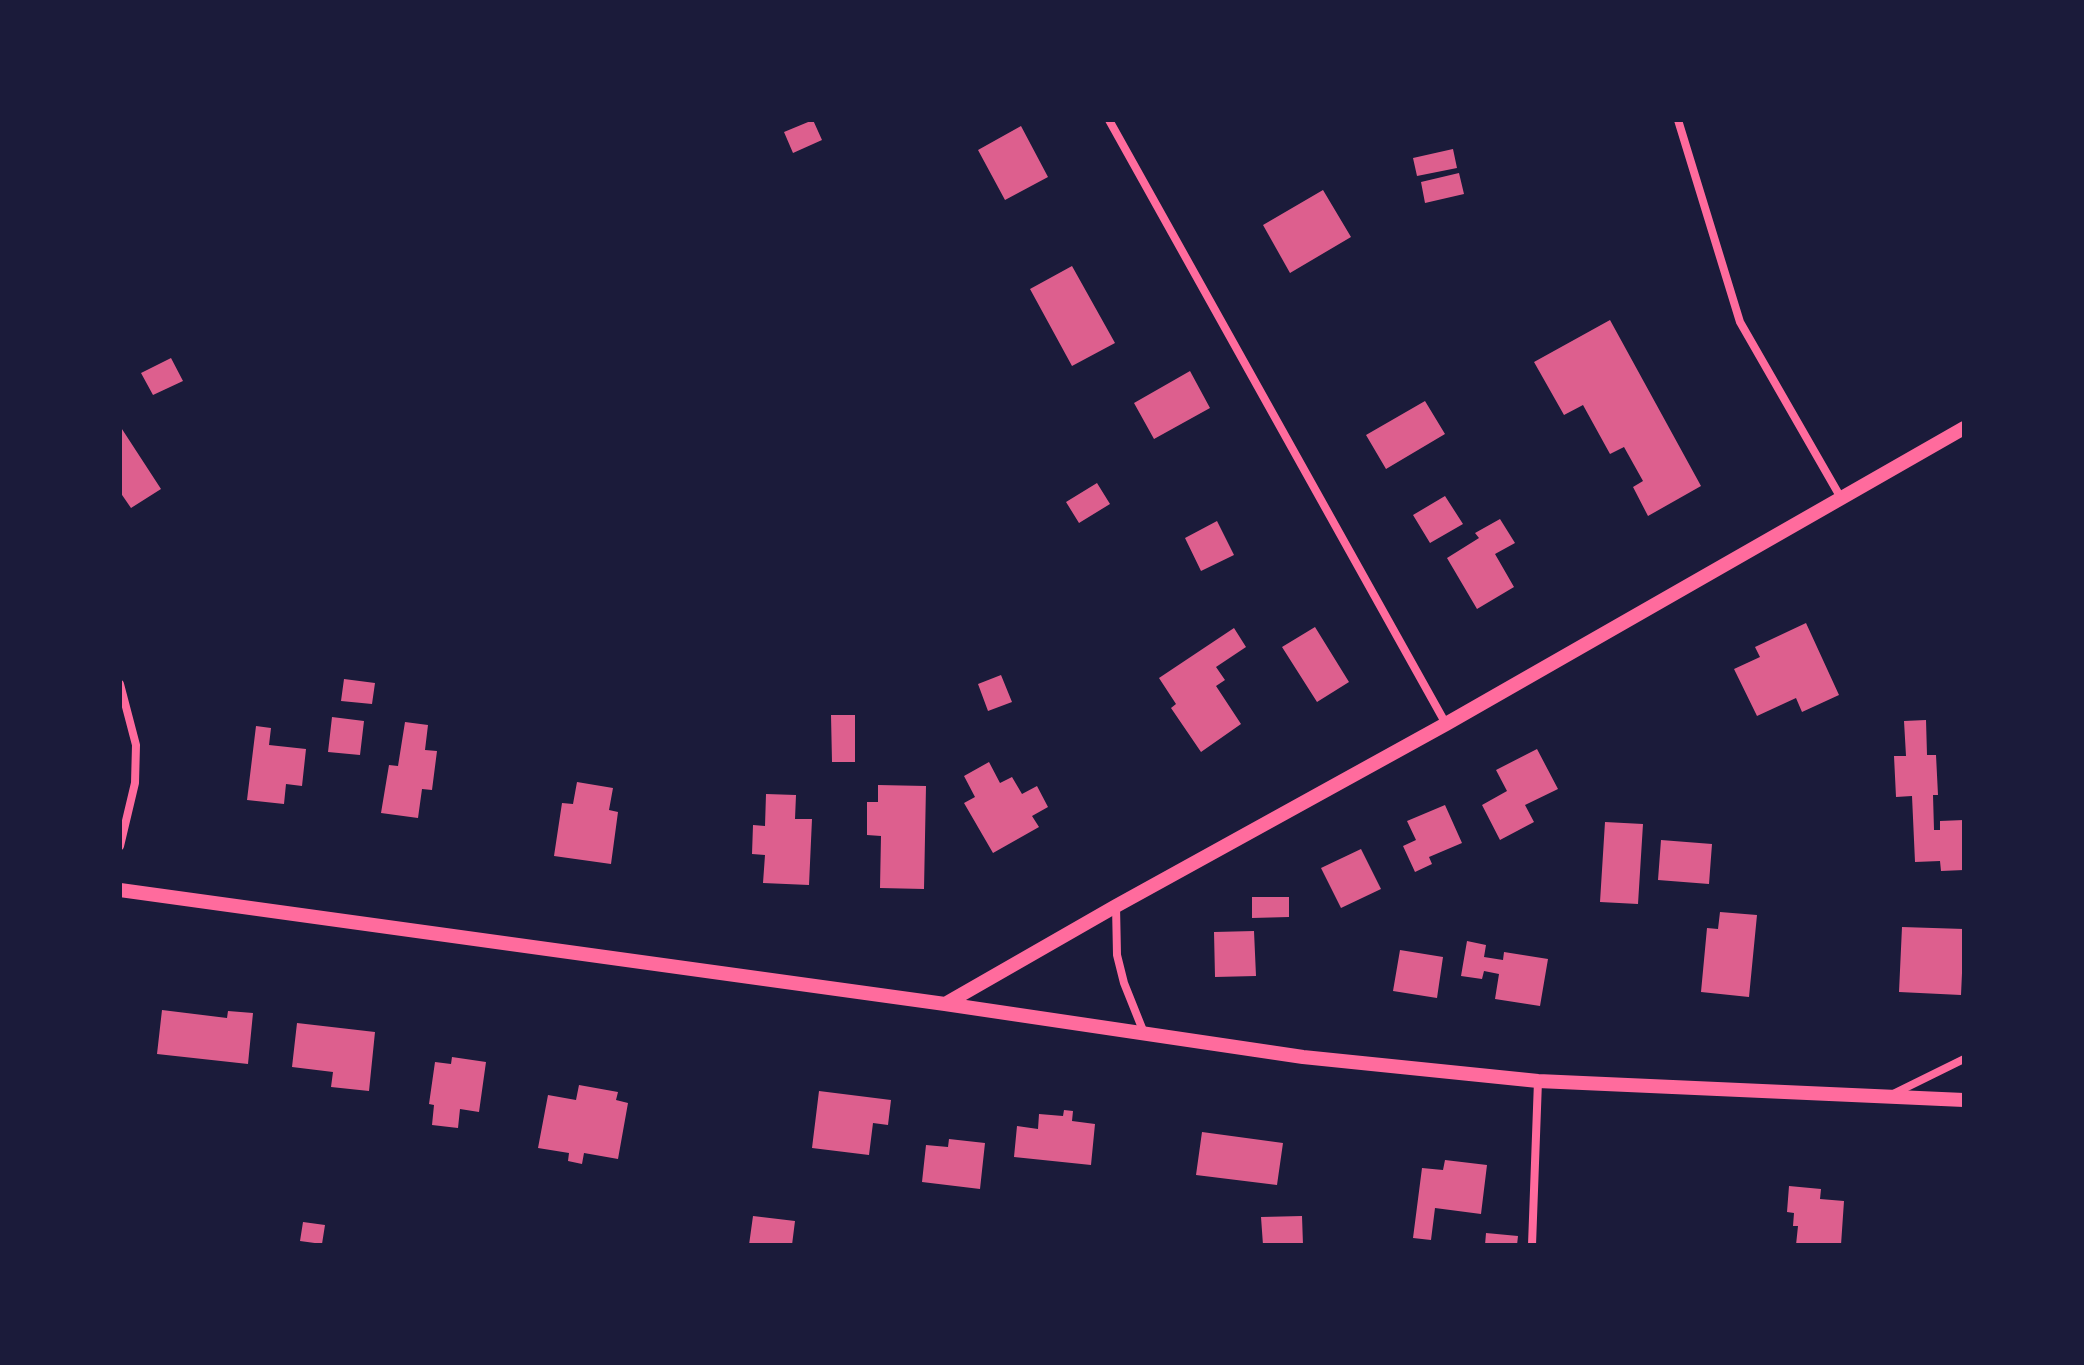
<!DOCTYPE html>
<html>
<head>
<meta charset="utf-8">
<style>
	body { margin:0 }
	#map { position:relative; width:2084px; height:1365px; overflow:hidden; background:#1b1b3a; font-family:"Public Sans",sans-serif }
	canvas { display:block }
	.frame { position:absolute; inset:0; border:122px solid #1b1b3a; pointer-events:none }
</style>
</head>
<body>
<div id="map">
<canvas width="2084" height="1365"></canvas>
<div class="frame"></div>
</div>
<script>
const g = document.querySelector('canvas').getContext('2d');
g.lineJoin = 'round';
function fill(path, color) { g.fillStyle = color; g.fill(path, 'evenodd'); }
const poly = rows => new Path2D(rows.map(r => 'M' + r).join(''));
function stroke(path, color, width, dash) { g.strokeStyle = color; g.lineWidth = width; g.lineCap = dash ? 'butt' : 'round'; g.setLineDash(dash || []); g.stroke(path); }
const building = poly([
	[813,120,822,140,793,153,784,132],
	[1021,126,1048,177,1005,200,978,150],
	[1453,149,1457,168,1417,176,1413,158],
	[1459,173,1464,194,1425,203,1421,182],
	[1323,190,1351,237,1290,273,1263,225],
	[1072,266,1115,343,1072,366,1030,289],
	[1610,320,1701,486,1648,516,1633,487,1643,481,1624,447,1610,454,1583,405,1564,415,1534,362],
	[171,358,183,381,153,395,141,373],
	[1190,371,1210,408,1154,439,1134,403],
	[1425,401,1445,434,1386,469,1366,435],
	[120,426,161,489,131,508,120,492],
	[1097,483,1110,504,1079,523,1066,502],
	[1445,496,1463,524,1430,543,1413,515],
	[1500,519,1515,543,1495,554,1514,587,1477,609,1447,558,1479,538,1475,533],
	[1217,521,1234,555,1201,571,1185,538],
	[1806,623,1839,695,1802,712,1796,698,1757,716,1734,669,1760,657,1755,647],
	[1315,627,1349,682,1317,702,1282,647],
	[1234,628,1246,647,1216,667,1225,680,1216,686,1241,724,1201,752,1171,708,1176,704,1159,678],
	[1001,675,1012,702,988,711,978,684],
	[344,679,375,683,372,704,341,701],
	[831,715,855,715,855,762,832,762],
	[332,717,364,721,360,755,328,752],
	[1926,720,1927,755,1936,755,1938,795,1933,795,1934,830,1940,830,1940,821,1964,820,1964,870,1941,871,1940,861,1915,862,1912,796,1896,797,1894,756,1906,756,1904,721],
	[405,722,428,725,425,750,437,751,432,790,422,789,418,818,381,813,389,765,398,766],
	[256,726,271,728,269,745,306,749,302,786,286,784,284,804,247,800],
	[1537,749,1558,789,1525,805,1534,822,1500,840,1482,805,1507,791,1496,770],
	[989,762,1000,783,1012,777,1022,794,1037,786,1048,807,1032,816,1039,827,993,853,964,803,975,797,964,776],
	[577,782,613,788,609,810,618,812,611,864,554,856,562,803,573,804],
	[878,785,926,786,924,889,880,888,881,836,867,835,867,802,878,802],
	[766,794,796,795,795,819,812,819,809,885,763,883,765,855,752,854,753,825,765,826],
	[1445,805,1462,843,1429,857,1432,864,1415,872,1403,846,1416,840,1407,821],
	[1605,822,1643,824,1638,904,1600,902],
	[1661,840,1712,844,1709,884,1658,880],
	[1361,849,1381,889,1341,908,1321,868],
	[1252,897,1289,897,1289,917,1252,918],
	[1720,912,1757,915,1749,997,1701,992,1707,928,1718,929],
	[1902,927,1964,929,1961,995,1899,992],
	[1254,931,1256,976,1215,977,1214,932],
	[1467,941,1486,945,1484,957,1503,960,1504,952,1548,959,1540,1006,1495,999,1499,974,1484,971,1482,979,1461,976],
	[1400,950,1443,957,1437,998,1393,991],
	[162,1010,227,1018,228,1011,253,1013,248,1064,157,1054],
	[297,1023,375,1032,369,1091,331,1087,333,1072,292,1067],
	[452,1057,486,1062,479,1112,460,1109,458,1128,432,1125,434,1105,429,1104,435,1062,451,1064],
	[579,1085,618,1092,616,1100,628,1103,618,1159,584,1153,582,1164,568,1161,569,1153,538,1148,548,1095,576,1100],
	[819,1091,891,1100,888,1125,873,1123,869,1155,812,1148],
	[1064,1110,1073,1111,1072,1121,1095,1124,1091,1165,1014,1157,1017,1126,1038,1129,1039,1114,1063,1116],
	[1202,1132,1283,1143,1277,1185,1196,1175],
	[949,1139,985,1143,980,1189,922,1182,926,1145,948,1147],
	[1445,1160,1487,1165,1481,1214,1435,1208,1431,1240,1413,1238,1422,1168,1443,1170],
	[1789,1186,1821,1189,1820,1199,1844,1201,1841,1245,1796,1245,1798,1226,1793,1226,1794,1213,1787,1212],
	[753,1216,795,1221,792,1245,749,1245],
	[1302,1216,1303,1245,1263,1245,1261,1217],
	[303,1222,325,1225,322,1244,300,1241],
	[1486,1233,1518,1236,1517,1245,1485,1245]
]);
const minor = poly([
	[1109,120,1446,724],
	[1678,120,1740,322,1841,498],
	[120,684,136,745,135,783,120,846],
	[1116,906,1117,955,1124,983,1144,1033],
	[1893,1094,1964,1059],
	[1532,1245,1538,1081]
]);
const tertiary = poly([
	[120,890,945,1004,1303,1057,1538,1081,1964,1100],
	[945,1004,1116,906,1446,724,1964,428]
]);
fill(building, '#dd5f8e');
stroke(minor, '#ff6b9d', 8);
stroke(tertiary, '#ff6b9d', 14);
</script>
</body>
</html>
